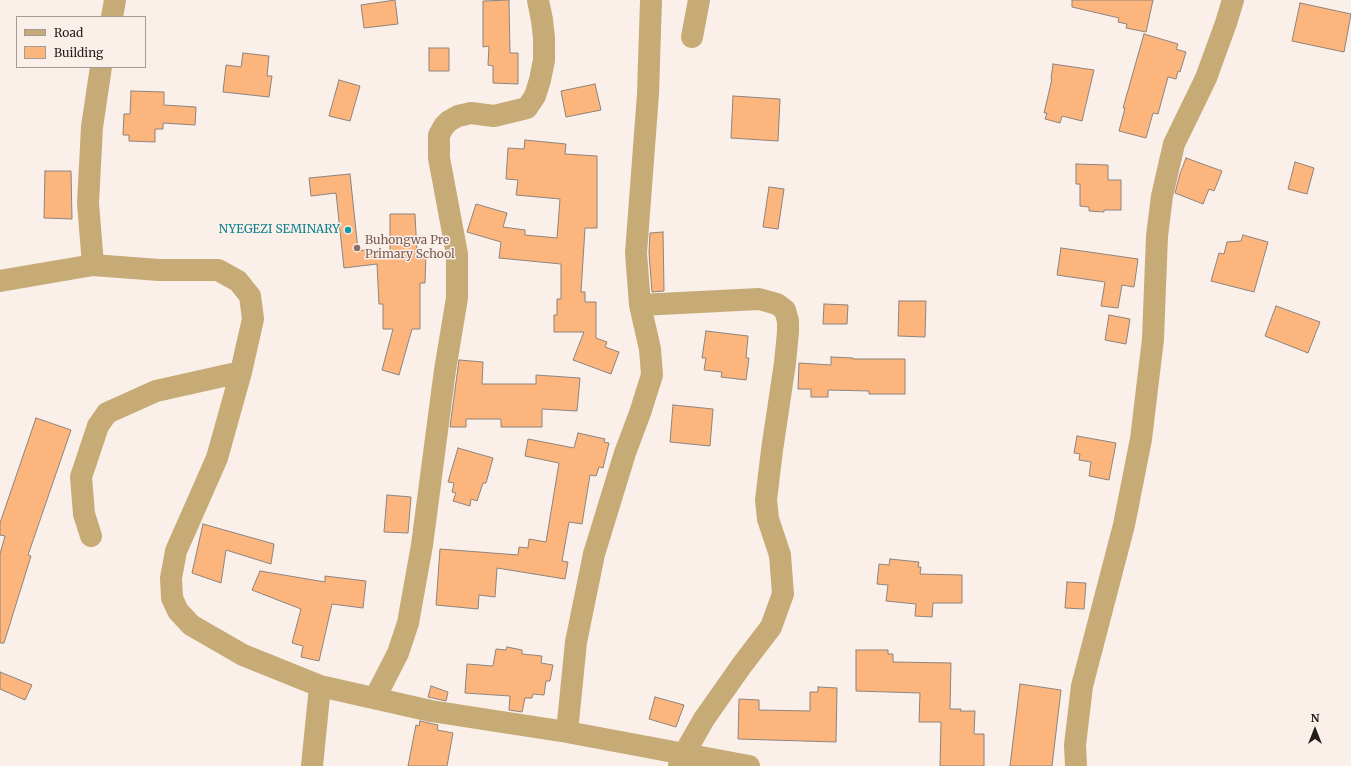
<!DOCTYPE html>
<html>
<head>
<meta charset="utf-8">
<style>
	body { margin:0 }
	#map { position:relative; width:1351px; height:766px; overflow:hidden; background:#fbefe9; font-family:Merriweather,serif }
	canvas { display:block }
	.legend { position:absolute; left:16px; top:16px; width:130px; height:52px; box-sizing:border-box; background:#fbefe9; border:1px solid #a49b97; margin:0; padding:5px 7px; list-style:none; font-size:12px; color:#211d1b }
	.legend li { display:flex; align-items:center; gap:8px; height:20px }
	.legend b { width:20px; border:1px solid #a49b97 }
	.north { position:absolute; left:1295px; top:710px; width:40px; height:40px; -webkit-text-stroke:3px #fbefe9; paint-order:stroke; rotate:0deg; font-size:11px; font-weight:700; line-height:16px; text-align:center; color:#211d1b }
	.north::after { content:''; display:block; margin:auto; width:14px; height:18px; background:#211d1b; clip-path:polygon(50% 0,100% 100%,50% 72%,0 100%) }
</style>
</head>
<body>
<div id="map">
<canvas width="1351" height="766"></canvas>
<ul class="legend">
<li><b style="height:5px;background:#c6ab77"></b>Road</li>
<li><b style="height:11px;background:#fbb57d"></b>Building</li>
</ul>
<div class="north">N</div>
</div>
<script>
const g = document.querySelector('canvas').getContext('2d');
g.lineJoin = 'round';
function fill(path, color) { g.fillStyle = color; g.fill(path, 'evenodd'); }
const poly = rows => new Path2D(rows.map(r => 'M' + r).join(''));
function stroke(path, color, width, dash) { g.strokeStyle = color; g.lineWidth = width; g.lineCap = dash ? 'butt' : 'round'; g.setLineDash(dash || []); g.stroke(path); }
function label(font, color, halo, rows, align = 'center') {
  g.font = font + ' Merriweather,serif'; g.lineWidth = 3; g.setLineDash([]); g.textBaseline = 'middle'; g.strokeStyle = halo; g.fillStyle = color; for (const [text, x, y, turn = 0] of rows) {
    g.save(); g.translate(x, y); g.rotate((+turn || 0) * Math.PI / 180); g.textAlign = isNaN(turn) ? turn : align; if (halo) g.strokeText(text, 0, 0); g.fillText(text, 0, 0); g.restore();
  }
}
const building = poly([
	[395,0,398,24,364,28,361,5,395,0],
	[509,0,510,53,518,53,518,84,493,83,493,66,488,65,489,46,483,47,483,1,509,0],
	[1072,0,1153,0,1146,32,1126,28,1127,24,1118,22,1119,18,1072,7,1072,0],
	[1300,3,1351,14,1344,52,1292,41,1300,3],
	[1144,34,1178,44,1176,49,1186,52,1180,72,1178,71,1176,79,1168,77,1158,114,1153,113,1146,138,1119,131,1125,108,1123,108,1144,34],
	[429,48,449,48,449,71,429,71,429,48],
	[243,53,269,56,267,76,272,76,269,97,223,92,226,65,241,67,243,53],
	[1053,64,1094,70,1082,121,1062,116,1060,123,1045,119,1047,113,1044,113,1052,79,1051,79,1053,64],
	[339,80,360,86,350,121,329,116,339,80],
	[595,84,601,110,566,117,561,91,595,84],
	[131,91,164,92,164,105,196,107,195,125,163,123,163,129,155,129,155,142,129,141,129,135,123,135,124,114,130,114,131,91],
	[733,96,780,99,778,141,731,138,733,96],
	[525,140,566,144,565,154,597,156,597,228,585,228,581,292,585,292,585,302,596,302,596,338,607,342,605,347,619,352,611,374,573,360,584,332,554,332,554,315,557,315,557,299,561,299,561,264,499,258,501,242,467,232,476,204,507,213,503,227,525,230,525,235,557,238,560,199,516,195,518,180,506,179,508,148,524,149,525,140],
	[1186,158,1222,171,1214,191,1209,189,1203,204,1175,193,1180,174,1186,158],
	[1295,162,1314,168,1307,194,1288,189,1295,162],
	[1076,164,1108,165,1108,180,1121,180,1121,210,1104,210,1104,212,1089,211,1089,207,1080,206,1080,184,1076,184,1076,164],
	[45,171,71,171,72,219,44,218,45,171],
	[350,174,358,250,390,252,390,214,415,214,417,253,426,253,425,283,420,283,420,329,412,329,399,375,382,370,393,329,383,329,383,304,379,304,377,264,344,268,336,193,311,196,309,178,350,174],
	[769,187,784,189,778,229,763,227,769,187],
	[663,232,664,291,652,292,649,253,650,233,663,232],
	[1243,235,1268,242,1254,292,1211,281,1219,253,1224,254,1227,242,1241,241,1243,235],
	[1061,248,1138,259,1134,287,1122,285,1118,308,1101,306,1105,282,1057,275,1061,248],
	[899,301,926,301,925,337,898,336,899,301],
	[824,304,848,305,847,324,823,324,824,304],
	[1276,306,1320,322,1308,353,1265,336,1276,306],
	[1109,315,1130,319,1126,344,1105,340,1109,315],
	[706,331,748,336,746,358,749,358,746,380,721,377,722,372,704,370,706,358,702,358,706,331],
	[831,357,853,358,853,359,905,359,905,394,869,394,869,391,828,390,828,397,811,397,811,389,798,389,799,363,831,365,831,357],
	[459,360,483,362,482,384,536,384,536,375,580,378,577,411,542,409,542,427,501,427,501,419,466,419,466,427,450,427,459,360],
	[673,405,713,409,710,446,670,442,673,405],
	[36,418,71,430,28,555,31,556,4,643,0,643,0,554,5,536,0,535,0,523,36,418],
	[578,433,605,439,604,442,609,443,603,468,599,467,596,476,590,475,582,524,569,522,562,561,568,562,565,579,497,568,495,597,479,595,478,609,436,605,440,549,518,555,519,547,528,548,529,539,546,542,559,463,525,456,528,439,574,448,578,433],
	[1077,436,1116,443,1109,480,1089,476,1091,462,1079,460,1080,454,1074,453,1077,436],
	[458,448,493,458,486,483,483,483,477,501,471,499,470,506,453,501,456,493,452,492,454,483,448,482,458,448],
	[387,495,411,497,408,533,384,532,387,495],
	[203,524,274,544,271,564,226,550,221,583,192,573,203,524],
	[890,559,919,562,918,567,921,567,920,574,962,575,962,603,933,603,932,617,915,616,916,604,886,601,888,585,877,584,879,564,889,565,890,559],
	[260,571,325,582,325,576,366,581,363,608,332,604,319,661,301,657,303,646,292,643,301,609,252,590,260,571],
	[1067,582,1086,583,1084,609,1065,608,1067,582],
	[507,647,522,650,522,654,542,656,541,663,553,665,550,681,546,681,544,695,533,694,532,698,525,698,522,712,509,710,510,696,465,693,467,664,493,666,496,649,506,650,507,647],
	[856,650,888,650,888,654,893,654,893,662,951,663,950,709,961,709,960,711,975,711,974,734,984,734,984,766,940,766,941,722,919,722,920,693,856,691,856,650],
	[0,672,32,685,25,700,0,689,0,672],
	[1020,684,1061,690,1052,766,1010,766,1020,684],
	[431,686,448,692,446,701,428,697,431,686],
	[818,687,837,688,836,742,738,739,739,699,759,700,759,710,810,711,810,692,818,692,818,687],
	[655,697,684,705,676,727,649,719,655,697],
	[420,721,438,725,437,730,453,733,447,766,408,766,416,725,419,726,420,721]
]);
const minor = poly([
	[112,17,115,0],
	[692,37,699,0],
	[93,265,88,203,92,127,101,67],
	[0,281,93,265,159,270,218,270,238,281,250,296,253,319,241,372,217,458,176,551,171,578,172,598,178,611,191,625,243,655,320,686,431,711,567,732,749,766],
	[640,305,759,299,777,304,785,310,788,321,788,332,785,363,772,450,766,500,768,519,780,555,783,594,771,627,742,665,704,719,684,754,679,766],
	[91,536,84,514,81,477,98,426,107,413,156,391,241,372],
	[375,698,398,653,408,623,422,545,445,370,457,298,457,254,439,158,439,135,444,126,449,121,458,116,471,113,494,116,527,108,535,96,540,80,544,60,544,38,542,20,538,0],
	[567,732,576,642,594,554,625,453,640,413,652,375,650,349,640,305,636,253,648,94,651,0],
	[312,766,320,686],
	[1076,766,1075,745,1082,686,1124,525,1141,439,1153,339,1157,236,1162,196,1174,144,1206,78,1226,23,1233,0]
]);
const markers = [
	[348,230,4,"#0f9aa8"],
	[357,248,4,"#8d6e63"]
];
const cultureNames = [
	["NYEGEZI SEMINARY",340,230]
];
const educationNames = [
	["Buhongwa Pre",365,241],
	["Primary School",365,255]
];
fill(building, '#fbb57d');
stroke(building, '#8e847d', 1);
stroke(minor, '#c6ab77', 22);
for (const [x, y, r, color] of markers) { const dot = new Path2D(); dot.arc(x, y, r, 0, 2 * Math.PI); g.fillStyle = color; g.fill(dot); stroke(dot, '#fbefe9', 1.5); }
label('12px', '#0d838f', '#fbefe9', cultureNames, 'right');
label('12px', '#785e54', '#fbefe9', educationNames, 'left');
</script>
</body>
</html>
